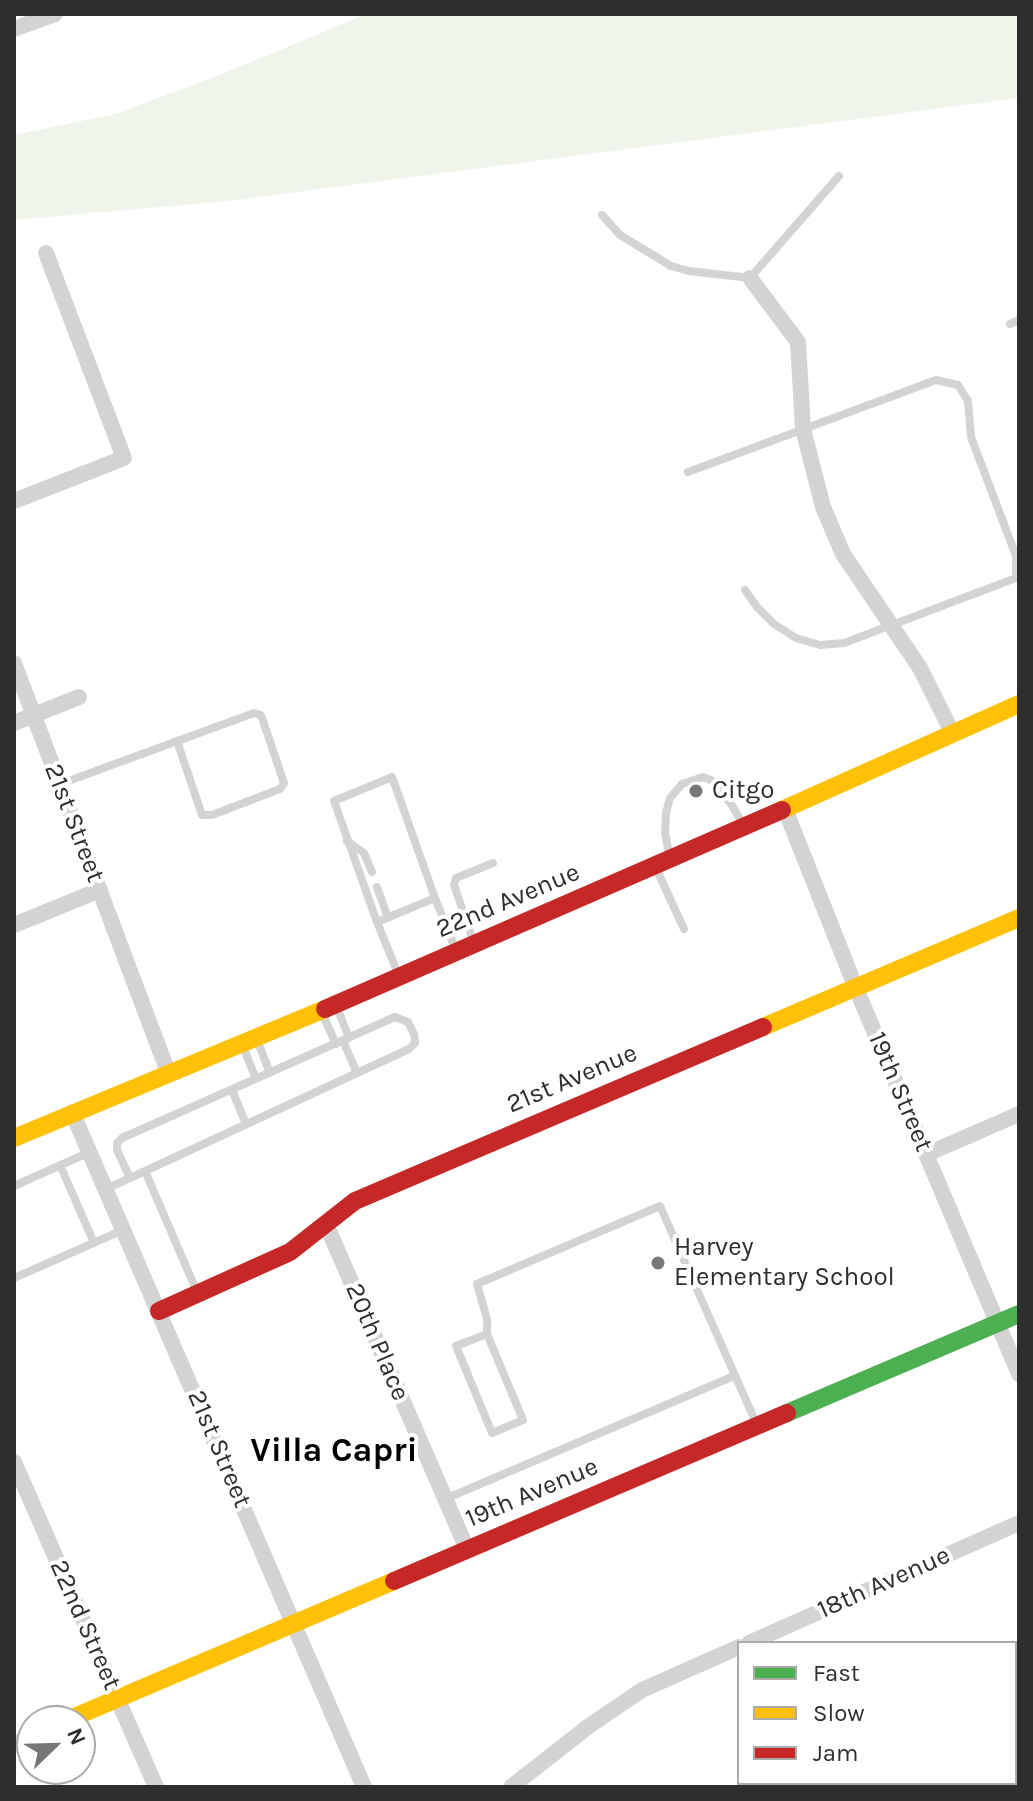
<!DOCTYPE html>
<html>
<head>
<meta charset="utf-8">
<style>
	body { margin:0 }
	#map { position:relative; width:1033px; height:1801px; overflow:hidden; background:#fff; font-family:Karla,sans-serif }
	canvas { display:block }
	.frame { position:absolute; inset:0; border:16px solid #2e2e2e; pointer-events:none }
	.legend { position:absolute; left:737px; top:1641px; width:280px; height:144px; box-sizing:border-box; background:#fff; border:2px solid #ababab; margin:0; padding:10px 14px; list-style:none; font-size:24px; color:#2e2e2e }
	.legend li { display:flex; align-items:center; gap:16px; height:40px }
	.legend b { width:40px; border:2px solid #ababab }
	.north { position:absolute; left:16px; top:1705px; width:80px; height:80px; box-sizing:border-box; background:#fff; border:2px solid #ababab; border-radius:50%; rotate:67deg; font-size:22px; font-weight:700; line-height:32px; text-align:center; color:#2e2e2e }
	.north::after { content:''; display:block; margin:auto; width:28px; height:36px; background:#777; clip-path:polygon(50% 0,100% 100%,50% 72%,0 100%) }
</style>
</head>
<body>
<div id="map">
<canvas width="1033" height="1801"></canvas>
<div class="frame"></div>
<ul class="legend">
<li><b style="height:10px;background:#4caf50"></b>Fast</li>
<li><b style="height:10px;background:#ffc107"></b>Slow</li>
<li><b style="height:10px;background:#c62828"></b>Jam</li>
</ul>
<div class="north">N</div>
</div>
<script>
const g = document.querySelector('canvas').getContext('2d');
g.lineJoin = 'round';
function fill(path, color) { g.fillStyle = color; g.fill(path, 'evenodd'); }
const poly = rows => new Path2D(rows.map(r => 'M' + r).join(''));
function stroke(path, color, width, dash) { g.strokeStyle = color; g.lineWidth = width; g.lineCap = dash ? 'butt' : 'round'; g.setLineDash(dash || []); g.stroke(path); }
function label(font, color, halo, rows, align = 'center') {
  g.font = font + ' Karla,sans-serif'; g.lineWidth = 8; g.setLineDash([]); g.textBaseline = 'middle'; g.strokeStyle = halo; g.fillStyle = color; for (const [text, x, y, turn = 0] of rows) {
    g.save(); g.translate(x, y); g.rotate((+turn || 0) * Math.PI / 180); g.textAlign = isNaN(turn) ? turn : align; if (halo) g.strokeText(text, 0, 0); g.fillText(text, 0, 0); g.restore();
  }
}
const green = poly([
	[367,14,1019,14,1019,98,228,201,14,220,14,135,115,114,222,74]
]);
const lane = poly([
	[602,215,620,235,671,266,689,271,750,278,839,176],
	[1010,324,1019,320],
	[688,472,936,380,958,385,968,401,971,437,1016,556,1016,578,844,643,820,645,796,638,774,624,757,607,745,590],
	[60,784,254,713,261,715,284,783,280,789,212,815,202,815,177,741],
	[347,841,364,853,372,872],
	[670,858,665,833,666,813,670,798,682,784,703,777,711,780,731,804,744,826],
	[655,866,684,929],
	[377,887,388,918],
	[377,922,334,801,392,777,435,898],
	[474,943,454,885,456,878,493,863],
	[399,976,377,922,435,898,456,951],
	[336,1005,349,1038],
	[321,1011,336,1044],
	[395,1017,408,1022,414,1034,415,1043,409,1049,130,1178,117,1150,117,1143,122,1138,395,1017],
	[257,1040,270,1073],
	[343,1041,357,1073],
	[242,1044,256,1079],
	[232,1090,246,1124],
	[60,1165,94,1243],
	[145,1171,197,1292],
	[14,1186,90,1152],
	[106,1189,130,1178],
	[14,1278,123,1230],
	[487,1334,523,1420,492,1433,456,1346,487,1334,487,1319,477,1284,660,1206,757,1425],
	[445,1499,734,1376]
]);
const street = poly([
	[14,29,55,14],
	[750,278,798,342,803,429,823,507,843,554,920,668,952,732],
	[14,501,124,458,46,253],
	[14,663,168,1072],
	[14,723,79,697],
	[785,809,855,986,1019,1374],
	[14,925,100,890],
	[72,1112,364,1787],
	[927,1154,1019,1114],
	[326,1224,467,1549],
	[14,1462,156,1787],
	[749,1643,1019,1523],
	[1015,1740,1019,1738],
	[14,1744,32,1736],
	[511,1787,589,1726,642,1690,739,1647],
	[905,1787,914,1783]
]);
const fast = poly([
	[787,1413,1019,1314]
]);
const slow = poly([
	[782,810,1019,704],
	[763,1027,1019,918],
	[14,1138,325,1009],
	[65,1721,394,1581]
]);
const jam = poly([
	[325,1009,782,810],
	[159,1311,290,1252,355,1201,763,1027],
	[394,1581,787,1413]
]);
const markers = [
	[696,791,8,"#777"],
	[658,1263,8,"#777"]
];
const poiNames = [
	["Citgo",712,791],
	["Harvey",674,1248],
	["Elementary School",674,1278]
];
const streetNames = [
	["21st Street",74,823,69],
	["22nd Avenue",508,901,-23],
	["21st Avenue",572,1079,-23],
	["19th Street",900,1092,67],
	["20th Place",377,1342,67],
	["21st Street",219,1449,67],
	["19th Avenue",532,1493,-23],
	["18th Avenue",884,1583,-24],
	["22nd Street",85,1625,66]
];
const districtNames = [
	["Villa Capri",334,1451]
];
fill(green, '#f0f5eb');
stroke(lane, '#d3d3d3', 8);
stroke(street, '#d3d3d3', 16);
stroke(fast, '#4caf50', 18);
stroke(slow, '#ffc107', 18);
stroke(jam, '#c62828', 18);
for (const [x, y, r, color] of markers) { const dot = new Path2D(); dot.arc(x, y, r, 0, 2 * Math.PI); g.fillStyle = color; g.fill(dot); stroke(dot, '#fff', 3); }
label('26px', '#2e2e2e', '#fff', poiNames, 'left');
label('26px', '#2e2e2e', '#fff', streetNames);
label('bold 34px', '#000', '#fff', districtNames);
</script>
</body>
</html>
